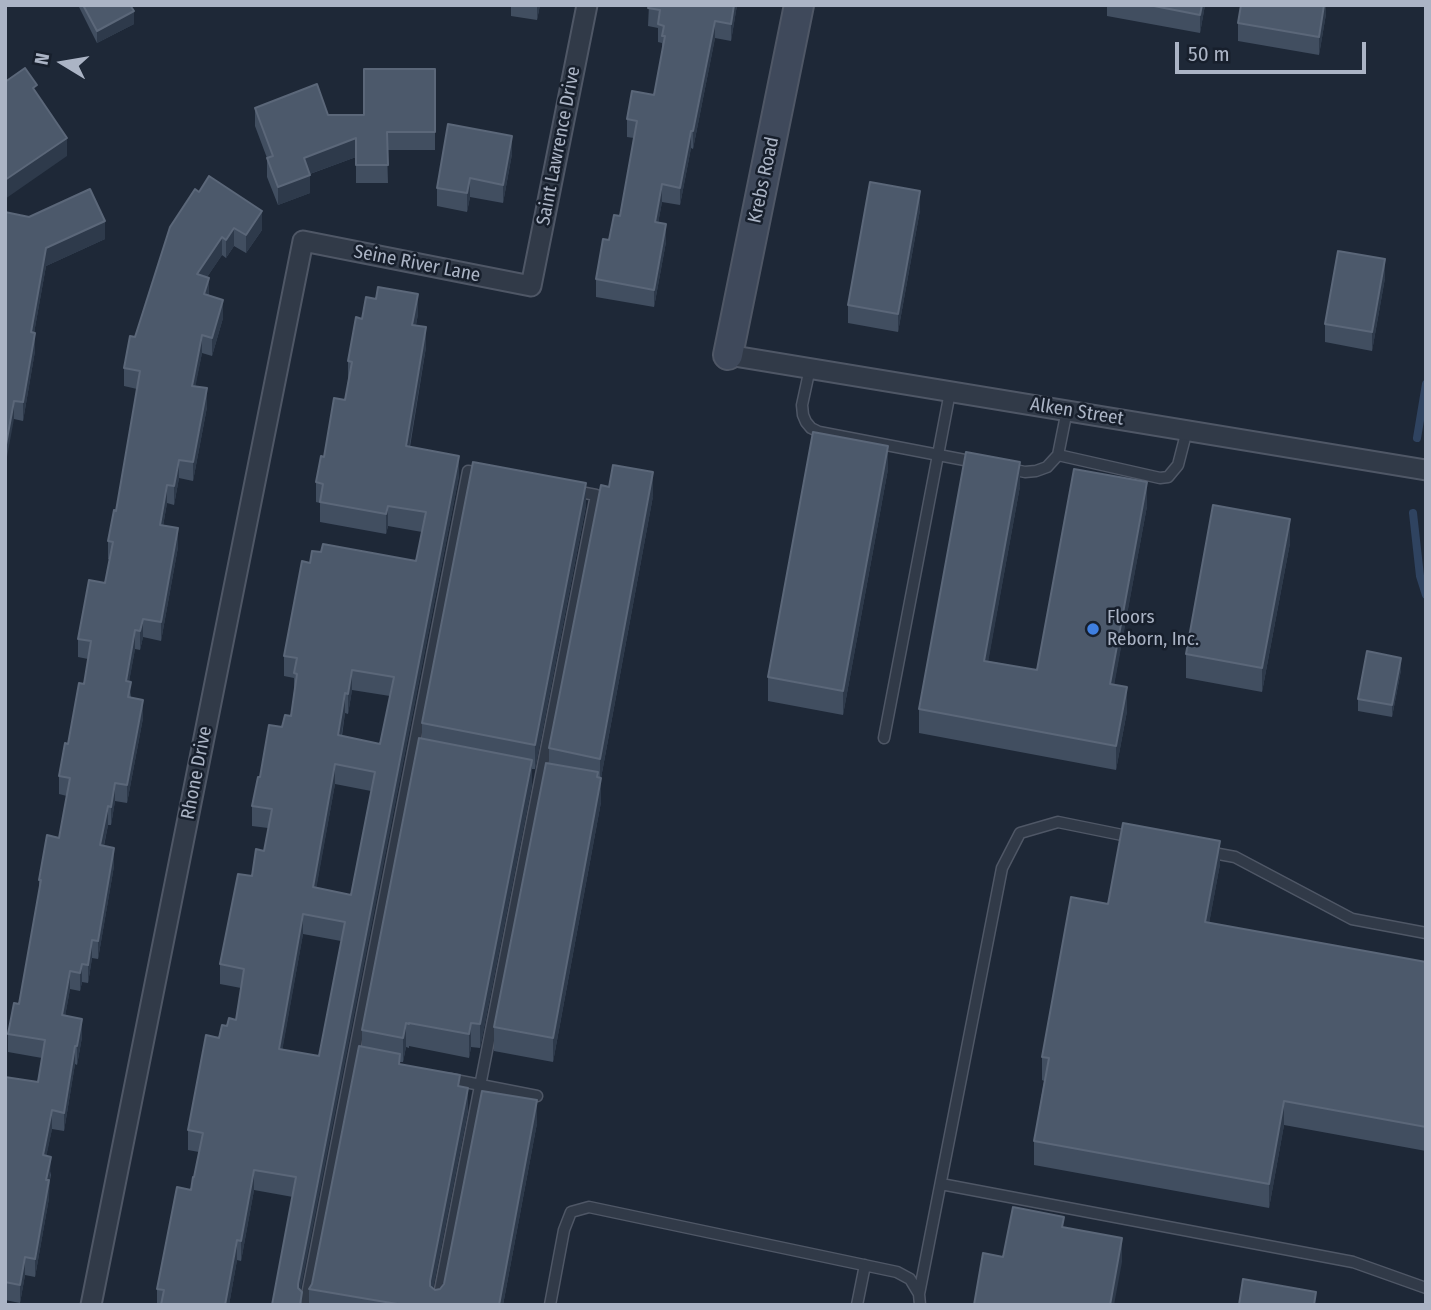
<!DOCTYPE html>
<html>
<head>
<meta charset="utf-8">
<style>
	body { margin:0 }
	#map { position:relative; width:1431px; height:1310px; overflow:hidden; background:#1e2837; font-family:"Fira Sans Condensed",sans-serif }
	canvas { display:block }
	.frame { position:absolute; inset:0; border:7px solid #abb4c5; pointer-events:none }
	.north { position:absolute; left:28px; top:28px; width:70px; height:70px; -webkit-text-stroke:5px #171f2c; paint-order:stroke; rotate:281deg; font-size:19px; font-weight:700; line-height:28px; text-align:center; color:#abb4c5 }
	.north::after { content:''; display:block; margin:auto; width:24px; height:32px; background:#abb4c5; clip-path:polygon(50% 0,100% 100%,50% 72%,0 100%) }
	.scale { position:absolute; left:1175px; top:42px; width:191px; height:32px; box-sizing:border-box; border:4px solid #abb4c5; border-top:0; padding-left:9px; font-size:21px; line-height:24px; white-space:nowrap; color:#abb4c5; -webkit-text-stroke:5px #171f2c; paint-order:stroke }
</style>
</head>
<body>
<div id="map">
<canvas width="1431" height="1310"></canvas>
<div class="frame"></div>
<div class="north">N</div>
<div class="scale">50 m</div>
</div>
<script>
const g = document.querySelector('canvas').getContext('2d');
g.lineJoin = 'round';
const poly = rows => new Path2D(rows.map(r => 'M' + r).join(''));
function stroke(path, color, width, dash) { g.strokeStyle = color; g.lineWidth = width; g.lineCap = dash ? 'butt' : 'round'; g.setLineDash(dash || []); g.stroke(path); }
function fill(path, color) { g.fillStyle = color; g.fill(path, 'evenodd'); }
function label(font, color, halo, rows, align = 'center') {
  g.font = font + ' "Fira Sans Condensed",sans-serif'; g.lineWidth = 5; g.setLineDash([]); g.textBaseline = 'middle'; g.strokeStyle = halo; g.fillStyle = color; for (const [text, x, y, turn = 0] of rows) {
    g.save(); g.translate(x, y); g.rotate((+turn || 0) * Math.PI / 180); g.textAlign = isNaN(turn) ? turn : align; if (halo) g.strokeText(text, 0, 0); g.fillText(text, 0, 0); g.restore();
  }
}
const stream = poly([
	[1417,438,1426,384],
	[1413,513,1420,576,1426,595]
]);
const lane = poly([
	[810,368,802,405,803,415,806,422,811,428,819,432,975,462],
	[1058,455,1160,478,1168,477,1178,465,1187,430],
	[1010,469,1025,472,1036,471,1047,467,1058,455,1067,410],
	[884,738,950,392],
	[1208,852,1235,857,1352,919,1426,933],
	[450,1079,537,1096],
	[941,1184,1353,1262,1426,1288],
	[919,1294,1002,868,1020,833,1058,822,1132,837],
	[305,1305,468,471,481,473],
	[437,1305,596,495,575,491],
	[550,1305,564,1230,571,1212,589,1207,897,1272,910,1279,919,1294,920,1305],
	[857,1305,865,1265]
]);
const street = poly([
	[728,355,1426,470],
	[91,1305,303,241,531,286,587,5]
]);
const secondary = poly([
	[728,355,799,5]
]);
const wall = poly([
	[78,5,130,5,134,24,97,43],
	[511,5,540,5,537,20,511,16],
	[649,5,737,5,731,41,715,38,693,149,691,148,680,205,662,202,658,223,666,242,654,307,596,297,596,279,609,240,620,216,634,138,627,137,627,119,654,95,662,51,662,43,658,42,658,28,648,26],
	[1107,5,1205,5,1200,33,1107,16],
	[1326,5,1326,14,1319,55,1238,41,1238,23],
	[435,69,435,150,387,150,388,183,356,183,356,157,310,174,310,193,278,205,267,177,267,158,255,126,255,108,328,115,364,115],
	[512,154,503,203,470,197,467,212,437,206,437,188],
	[195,189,262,230,246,253,234,246,226,258,222,255,207,277,209,295,223,318,212,356,202,353,195,386,207,407,193,481,179,478,174,505,167,503,163,526,178,547,161,641,143,637,140,650,135,649,129,681,131,698,143,718,127,803,115,801,111,825,108,825,104,846,114,866,98,959,92,958,88,983,82,982,80,991,70,989,65,1016,82,1037,77,1065,75,1064,64,1131,52,1129,46,1156,51,1175,49,1185,49,1198,35,1277,25,1275,20,1303,5,1300,5,1077,38,1082,42,1058,8,1052,8,1034,19,1004,39,893,39,880,59,838,67,796,59,794,59,776,84,684,88,659,78,657,78,639,105,583,110,560,108,559,108,541,116,511,137,389,124,386,124,368,135,337],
	[920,210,898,332,848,323,848,305],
	[5,212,105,239,46,266,34,333,35,351,23,421,14,419],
	[1385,278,1372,351,1325,342,1325,324],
	[418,314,416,325,426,347,410,447,459,476,300,1290,302,1305,272,1305,293,1197,254,1190,241,1261,237,1260,229,1305,157,1305,157,1289,191,1190,199,1152,188,1150,188,1130,219,1038,227,1026,236,1020,241,988,220,984,220,964,252,876,264,851,268,828,252,826,252,806,260,777,282,727,291,716,294,691,294,678,284,676,284,656,310,563,416,561,422,532,388,526,386,534,320,522,320,503,316,502,316,482,324,457,345,400,348,381,348,361,362,319],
	[352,690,390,696,380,744,342,736,345,713,348,714],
	[335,784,371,791,351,895,316,888],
	[303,934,341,941,319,1056,282,1050],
	[888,469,843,715,768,701,768,677],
	[1020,486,988,661,1037,670,1147,506,1114,684,1127,711,1116,770,919,733,919,709],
	[653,496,601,778,601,802,553,1062,494,1051,494,1027,549,763,549,748],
	[586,506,535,769,532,769,532,784,480,1048,471,1047,469,1058,409,1046,409,1048,406,1047,403,1062,400,1062,400,1064,460,1087,468,1110,433,1288,435,1290,440,1289,444,1284,537,1123,503,1305,309,1305,309,1289,312,1284,362,1047,362,1030,422,738,422,723],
	[1290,543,1262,692,1186,678,1186,654],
	[1401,670,1392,717,1358,711,1358,699],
	[1220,864,1209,923,1426,962,1426,1151,1284,1125,1269,1208,1034,1165,1034,1141,1044,1081,1042,1080,1042,1057,1108,904]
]);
const shadedWall = poly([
	[537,5,540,5,537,20],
	[734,5,737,5,731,41,731,24],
	[1202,5,1205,5,1200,33,1200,15],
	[1324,5,1326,5,1326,14,1319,55,1319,37],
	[134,11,134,24,97,43,97,31],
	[715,21,715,38,693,149,693,131],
	[691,131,691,148,680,205,680,188],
	[512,136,512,154,503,203,503,185],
	[67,138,67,156,5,199,5,180],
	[356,138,356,157,304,176,304,158],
	[310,175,310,193,278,205,278,187],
	[470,178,470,197,467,212,467,193],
	[662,184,662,202,655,240,655,222],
	[920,191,920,210,898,332,898,314],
	[262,211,262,230,246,253,246,235],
	[105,221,105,239,46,266,31,350,31,332,46,248],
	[666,224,666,242,654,307,654,290],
	[234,228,234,246,226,258,226,240],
	[222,237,222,255,197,292,197,274],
	[1385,259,1385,278,1372,351,1372,332],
	[209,278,209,296,204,294],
	[418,294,418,314,412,345,412,325],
	[223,300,223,318,212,356,212,338],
	[426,327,426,347,406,466,406,446],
	[35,333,35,351,23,421,23,402],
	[202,335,202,353,192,404,192,386],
	[207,388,207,407,193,481,193,462],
	[14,401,14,419,5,468,5,450],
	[888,446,888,469,843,715,843,691],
	[459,456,459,476,298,1304,298,1284],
	[179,460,179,478,174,505,174,486],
	[1020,462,1020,486,984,685,984,661],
	[653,472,653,496,601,778,601,802,553,1062,553,1038,597,777,598,772,598,796,600,783,600,759],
	[1147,482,1147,506,1110,708,1110,684],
	[586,483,586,506,535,769,535,745],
	[167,485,167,503,160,543,160,525],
	[388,506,388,526,386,534,386,514],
	[1290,519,1290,543,1262,692,1262,668],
	[178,528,178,547,161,641,161,622],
	[143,619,143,637,140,650,140,631],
	[135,630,135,649,126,699,126,681],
	[1401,658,1401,670,1392,717,1392,705],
	[352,670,352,690,348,714,348,694],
	[1127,687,1127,711,1116,770,1116,746],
	[345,693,345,713,338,755,338,735],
	[143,700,143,718,127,803,127,785],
	[532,760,532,784,480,1048,480,1024],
	[335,764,335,784,313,907,313,887],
	[115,783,115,801,111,825,111,807],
	[108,806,108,825,100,863,100,845],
	[1220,841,1220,864,1205,946,1205,922],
	[114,848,114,866,98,959,98,941],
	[303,914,303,934,279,1069,279,1049],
	[92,940,92,958,88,983,88,965],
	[82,964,82,982,80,991,80,973],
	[70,971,70,989,62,1034,62,1015],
	[82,1019,82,1037,77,1065,77,1046],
	[406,1023,406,1047,403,1062,403,1038],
	[471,1023,471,1047,469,1058,469,1034],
	[75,1046,75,1064,64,1131,64,1113],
	[468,1088,468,1110,430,1304,430,1281],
	[537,1100,537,1123,503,1305,499,1305],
	[1284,1101,1284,1125,1269,1208,1269,1184],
	[52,1110,52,1129,43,1173,43,1155],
	[51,1157,49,1198,35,1277,35,1259,46,1180],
	[254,1170,254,1190,241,1261,241,1241],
	[1122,1238,1122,1262,1114,1305,1110,1305],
	[237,1240,237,1260,229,1305,225,1305],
	[25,1257,25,1275,20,1303,20,1285]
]);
const building = poly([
	[83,5,130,5,134,11,97,31,83,5],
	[649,5,734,5,731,24,715,21,693,131,691,131,680,188,662,184,655,222,666,224,654,290,596,279,603,239,609,240,614,215,620,216,637,121,627,119,632,91,654,95,665,36,662,36,664,26,658,24,660,10,648,8,649,5],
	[1149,5,1202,5,1200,15,1149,5],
	[1241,5,1324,5,1319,37,1238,23,1241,5],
	[25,68,37,85,33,88,67,138,5,180,5,82,25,68],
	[364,69,435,69,435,132,387,132,388,165,356,165,356,138,304,158,310,175,278,187,267,158,273,156,255,108,317,84,328,115,364,115,364,69],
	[448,124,512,136,503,185,470,178,467,193,437,188,448,124],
	[209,176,262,211,246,235,234,228,226,240,222,237,197,274,209,278,204,294,223,300,212,338,202,335,192,386,207,388,193,462,179,460,174,486,167,485,160,525,178,528,161,622,143,619,140,631,135,630,126,681,131,682,128,697,143,700,127,785,115,783,111,807,108,806,100,845,114,848,98,941,92,940,88,965,82,964,80,973,70,971,62,1015,82,1019,77,1046,75,1046,64,1113,52,1110,43,1155,51,1157,46,1180,49,1180,35,1259,25,1257,20,1285,5,1282,5,1077,38,1082,45,1040,8,1034,14,1003,19,1004,41,880,39,880,47,835,59,838,70,778,59,776,65,743,68,744,79,683,84,684,91,641,78,639,89,580,105,583,113,542,108,541,114,510,116,511,140,371,124,368,130,336,135,337,170,227,195,189,199,192,209,176],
	[870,182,920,191,898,314,848,305,870,182],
	[90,189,105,221,46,248,31,332,35,333,23,402,14,401,5,450,5,212,29,217,90,189],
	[1338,251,1385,259,1372,332,1325,324,1338,251],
	[378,287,418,294,412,325,426,327,406,446,459,456,298,1284,298,1288,302,1292,300,1305,272,1305,296,1177,254,1170,241,1241,237,1240,225,1305,161,1305,164,1290,157,1289,177,1187,191,1190,193,1177,194,1177,203,1133,188,1130,206,1035,219,1038,222,1025,227,1026,229,1018,236,1020,244,969,220,964,238,874,252,876,256,849,264,851,272,809,252,806,258,777,260,777,269,725,282,727,285,715,291,716,297,674,294,673,297,658,284,656,302,561,310,563,312,551,321,552,323,544,416,561,426,512,388,506,386,514,320,502,323,484,316,482,321,456,324,457,334,398,345,400,352,362,348,361,356,317,362,319,366,297,376,299,378,287],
	[352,670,394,677,380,744,338,735,345,693,348,694,352,670],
	[335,764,375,772,351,895,313,887,335,764],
	[303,914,345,922,319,1056,279,1049,303,914],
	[813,432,888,446,843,691,768,677,813,432],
	[966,452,1020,462,984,661,1037,670,1074,469,1147,482,1110,684,1127,687,1116,746,919,709,966,452],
	[473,462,586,483,535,745,422,723,473,462],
	[613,465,653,472,600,759,549,748,601,485,609,487,613,465],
	[1213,505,1290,519,1262,668,1186,654,1213,505],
	[1367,651,1401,658,1392,705,1358,699,1367,651],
	[419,738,532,760,480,1024,471,1023,469,1034,409,1023,409,1024,406,1023,403,1038,362,1030,419,738],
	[546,763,598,772,597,777,601,778,553,1038,494,1027,546,763],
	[1123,823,1220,841,1205,922,1426,962,1426,1127,1284,1101,1269,1184,1034,1141,1049,1058,1042,1057,1071,897,1108,904,1123,823],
	[359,1046,400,1054,399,1064,460,1075,458,1086,468,1088,430,1281,430,1286,435,1290,440,1289,444,1284,482,1091,537,1100,499,1305,403,1305,309,1289,312,1284,359,1046],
	[1013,1207,1064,1217,1062,1227,1122,1238,1110,1305,974,1305,983,1253,1003,1257,1013,1207],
	[1243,1279,1316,1292,1314,1305,1239,1305,1243,1279]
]);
const markers = [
	[1093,629,7,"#3f7fe0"]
];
const streetNames = [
	["Saint Lawrence Drive",559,146,-79],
	["Krebs Road",764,180,-78],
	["Seine River Lane",417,264,11],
	["Alken Street",1077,412,9],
	["Rhone Drive",197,773,-79]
];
const poiNames = [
	["Floors",1107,618],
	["Reborn, Inc.",1107,640]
];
stroke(stream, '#2f4360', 8);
stroke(lane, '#4f5766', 13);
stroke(street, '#4f5766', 23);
stroke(secondary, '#4f5766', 32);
stroke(lane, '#313a48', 10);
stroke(street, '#313a48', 19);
stroke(secondary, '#3f495b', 28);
fill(wall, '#414e60');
fill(shadedWall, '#2e3a4b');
fill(building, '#4c596b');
stroke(building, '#5b6779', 2);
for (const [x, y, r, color] of markers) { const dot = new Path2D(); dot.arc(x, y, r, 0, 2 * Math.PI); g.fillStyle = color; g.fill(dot); stroke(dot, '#171f2c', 2.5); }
label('19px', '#abb4c5', '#171f2c', streetNames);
label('19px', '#abb4c5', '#171f2c', poiNames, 'left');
</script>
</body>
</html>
